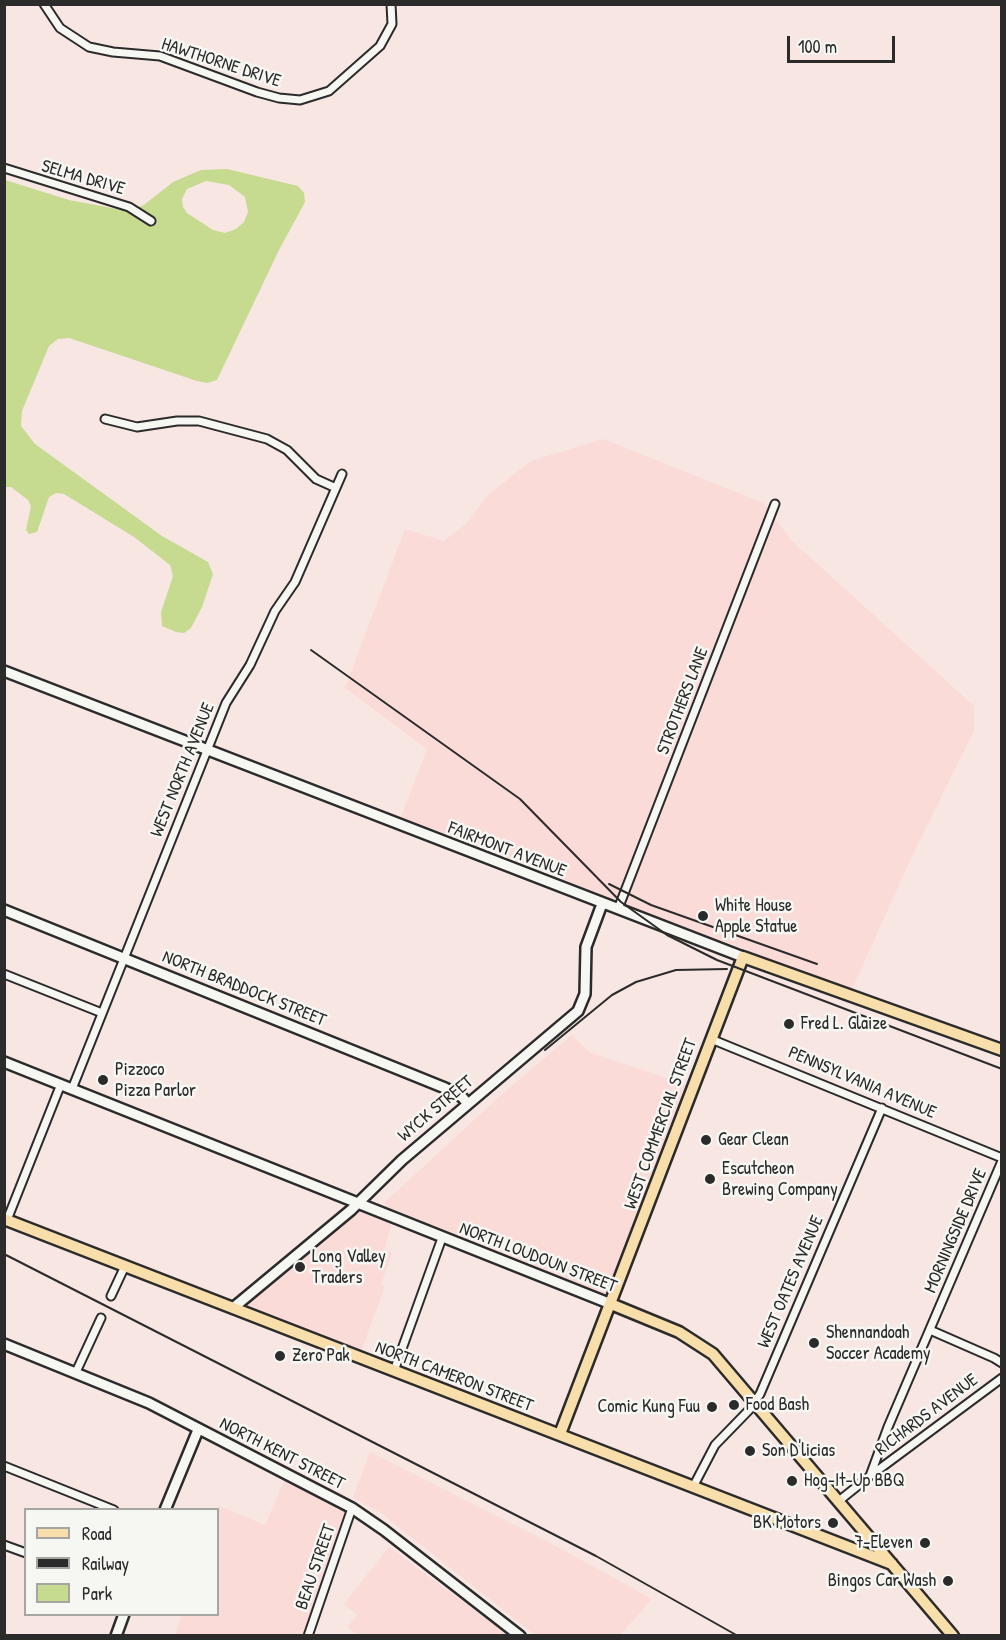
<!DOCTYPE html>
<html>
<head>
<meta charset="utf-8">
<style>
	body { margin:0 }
	#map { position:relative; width:1006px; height:1640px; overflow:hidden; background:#f8e6e3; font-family:"Patrick Hand",sans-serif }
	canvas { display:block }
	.frame { position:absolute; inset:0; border:6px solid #2b2b2b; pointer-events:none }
	.legend { position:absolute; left:24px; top:1508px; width:195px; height:108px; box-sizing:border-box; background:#f6f6f2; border:2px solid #a5a5a2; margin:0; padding:8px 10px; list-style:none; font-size:18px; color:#2b2b2b }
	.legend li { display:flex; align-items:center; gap:12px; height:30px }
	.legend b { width:30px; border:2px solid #a5a5a2 }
	.scale { position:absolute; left:787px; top:36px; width:108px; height:27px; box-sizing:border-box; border:3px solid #2b2b2b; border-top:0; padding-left:8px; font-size:18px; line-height:21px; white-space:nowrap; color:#2b2b2b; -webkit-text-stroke:4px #f6f6f2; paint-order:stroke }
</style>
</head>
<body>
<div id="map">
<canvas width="1006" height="1640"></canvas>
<div class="frame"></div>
<ul class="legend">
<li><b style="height:8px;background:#f8deab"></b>Road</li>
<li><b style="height:8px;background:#2b2b2b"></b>Railway</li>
<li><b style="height:16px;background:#c6db90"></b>Park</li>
</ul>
<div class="scale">100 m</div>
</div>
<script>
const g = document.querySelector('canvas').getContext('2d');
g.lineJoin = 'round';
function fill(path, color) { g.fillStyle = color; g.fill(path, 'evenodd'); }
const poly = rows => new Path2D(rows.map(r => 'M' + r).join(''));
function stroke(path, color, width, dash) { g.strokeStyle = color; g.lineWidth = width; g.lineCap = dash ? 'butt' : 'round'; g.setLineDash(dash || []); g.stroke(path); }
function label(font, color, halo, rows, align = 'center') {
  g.font = font + ' "Patrick Hand",sans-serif'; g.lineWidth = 5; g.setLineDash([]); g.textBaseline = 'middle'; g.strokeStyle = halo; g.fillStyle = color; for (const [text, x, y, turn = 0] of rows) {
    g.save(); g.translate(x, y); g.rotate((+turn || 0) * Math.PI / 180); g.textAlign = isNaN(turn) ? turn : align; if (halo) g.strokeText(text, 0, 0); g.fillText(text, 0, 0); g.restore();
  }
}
const built = poly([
	[603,439,763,503,792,541,974,706,974,731,912,856,852,989,614,901,528,864,401,817,427,749,345,688,405,529,444,541,466,524,489,494,531,461],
	[572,1035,589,1052,691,1086,610,1296,385,1206,385,1202,508,1089],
	[359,1209,393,1220,384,1250,392,1253,381,1285,385,1287,360,1354,247,1309,247,1302],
	[370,1452,552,1544,652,1599,620,1635,535,1635,381,1513,353,1498],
	[285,1479,348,1510,304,1635,175,1636,182,1615,218,1614,219,1506,265,1525],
	[389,1547,508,1635,358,1635,347,1627,357,1615,344,1604]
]);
const green = poly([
	[227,169,298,186,304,193,305,202,279,250,217,380,207,383,197,381,69,338,58,339,49,346,22,411,21,426,35,444,162,536,208,562,213,574,202,607,191,628,184,633,176,632,162,626,161,612,173,576,170,565,134,537,64,494,56,493,49,497,37,532,29,534,26,530,31,506,28,500,11,487,5,487,5,180,69,200,128,211,144,205,173,182,201,170],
	[206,181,229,185,245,197,248,212,244,222,236,229,225,233,213,230,187,213,183,207,182,199,187,189]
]);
const street = poly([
	[44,4,60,28,89,47,113,52,160,56,257,92,279,98,300,100,329,91,380,46,392,24,391,4],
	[4,168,129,207,151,221],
	[105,419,137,427,177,421,199,421,267,439,287,450,316,479,336,488],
	[618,909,775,504],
	[4,974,102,1013],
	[711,1039,1002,1158],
	[72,1089,226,703,250,665,275,611,295,582,342,474],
	[7,1220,61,1084],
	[111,1296,125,1266],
	[930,1330,994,1358,1002,1363],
	[394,1371,442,1238],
	[76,1372,101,1318],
	[4,1466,114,1510],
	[870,1476,1002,1378],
	[693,1487,715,1445,750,1409,760,1394,882,1108],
	[840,1500,870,1476,888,1427,1002,1161],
	[4,1545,26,1553],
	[308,1636,352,1508]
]);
const secondary = poly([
	[4,671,743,957],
	[4,910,445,1088,462,1097,468,1104],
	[4,1062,611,1304],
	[233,1308,351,1210,402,1160,578,1011,585,994,586,947,602,904],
	[4,1344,149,1403,352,1508,384,1530,520,1636],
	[165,1510,198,1430],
	[116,1636,124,1614]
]);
const primary = poly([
	[4,1219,892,1564],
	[611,1304,679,1332,713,1354,953,1636],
	[560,1434,743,957,1002,1050]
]);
const rail = poly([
	[311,650,520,799,621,902,667,935,717,960,1002,1069],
	[609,884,651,905,817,964],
	[545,1050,612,995,636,982,676,970,727,969],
	[4,1254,596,1556,738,1636]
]);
const markers = [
	[703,916,6,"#2b2b2b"],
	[789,1024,6,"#2b2b2b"],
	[103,1080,6,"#2b2b2b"],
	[706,1140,6,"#2b2b2b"],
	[710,1179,6,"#2b2b2b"],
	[300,1267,6,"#2b2b2b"],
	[814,1343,6,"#2b2b2b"],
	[280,1356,6,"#2b2b2b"],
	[734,1405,6,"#2b2b2b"],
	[712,1407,6,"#2b2b2b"],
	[750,1451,6,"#2b2b2b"],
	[792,1481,6,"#2b2b2b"],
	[833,1523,6,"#2b2b2b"],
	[925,1543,6,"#2b2b2b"],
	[948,1581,6,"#2b2b2b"]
];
const streetNames = [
	["HAWTHORNE DRIVE",221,63,18],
	["SELMA DRIVE",83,178,16],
	["STROTHERS LANE",683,701,-69],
	["WEST NORTH AVENUE",183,770,-68],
	["FAIRMONT AVENUE",507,850,21],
	["NORTH BRADDOCK STREET",244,989,22],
	["PENNSYLVANIA AVENUE",862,1083,23],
	["WYCK STREET",436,1109,-40],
	["WEST COMMERCIAL STREET",661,1124,-70],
	["MORNINGSIDE DRIVE",956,1231,-67],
	["NORTH LOUDOUN STREET",538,1258,21],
	["WEST OATES AVENUE",791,1282,-67],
	["NORTH CAMERON STREET",454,1377,21],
	["RICHARDS AVENUE",927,1415,-37],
	["NORTH KENT STREET",282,1454,27],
	["BEAU STREET",316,1567,-71]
];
const poiNames = [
	["White House",715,906],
	["Apple Statue",715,927],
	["Fred L. Glaize",801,1024],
	["Pizzoco",115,1070],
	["Pizza Parlor",115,1091],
	["Gear Clean",718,1140],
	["Escutcheon",722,1169],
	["Brewing Company",722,1190],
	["Long Valley",312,1257],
	["Traders",312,1278],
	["Shennandoah",826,1333],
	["Soccer Academy",826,1354],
	["Zero Pak",292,1356],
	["Food Bash",746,1405],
	["Comic Kung Fuu",700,1407,"right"],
	["Son D'licias",762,1451],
	["Hog-It-Up BBQ",804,1481],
	["BK Motors",821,1523,"right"],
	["7-Eleven",913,1543,"right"],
	["Bingos Car Wash",936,1581,"right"]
];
fill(built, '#fadbd8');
fill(green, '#c6db90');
stroke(street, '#2b2b2b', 11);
stroke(secondary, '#2b2b2b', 14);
stroke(primary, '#2b2b2b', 15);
stroke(street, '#f6f6f2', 7);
stroke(secondary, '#f6f6f2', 9);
stroke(primary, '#f8deab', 10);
stroke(rail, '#2b2b2b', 2);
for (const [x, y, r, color] of markers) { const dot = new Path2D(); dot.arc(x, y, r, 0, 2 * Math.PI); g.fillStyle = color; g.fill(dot); stroke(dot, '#f6f6f2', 2); }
label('18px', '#2b2b2b', '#f6f6f2', streetNames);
label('18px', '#2b2b2b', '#f6f6f2', poiNames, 'left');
</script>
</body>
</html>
